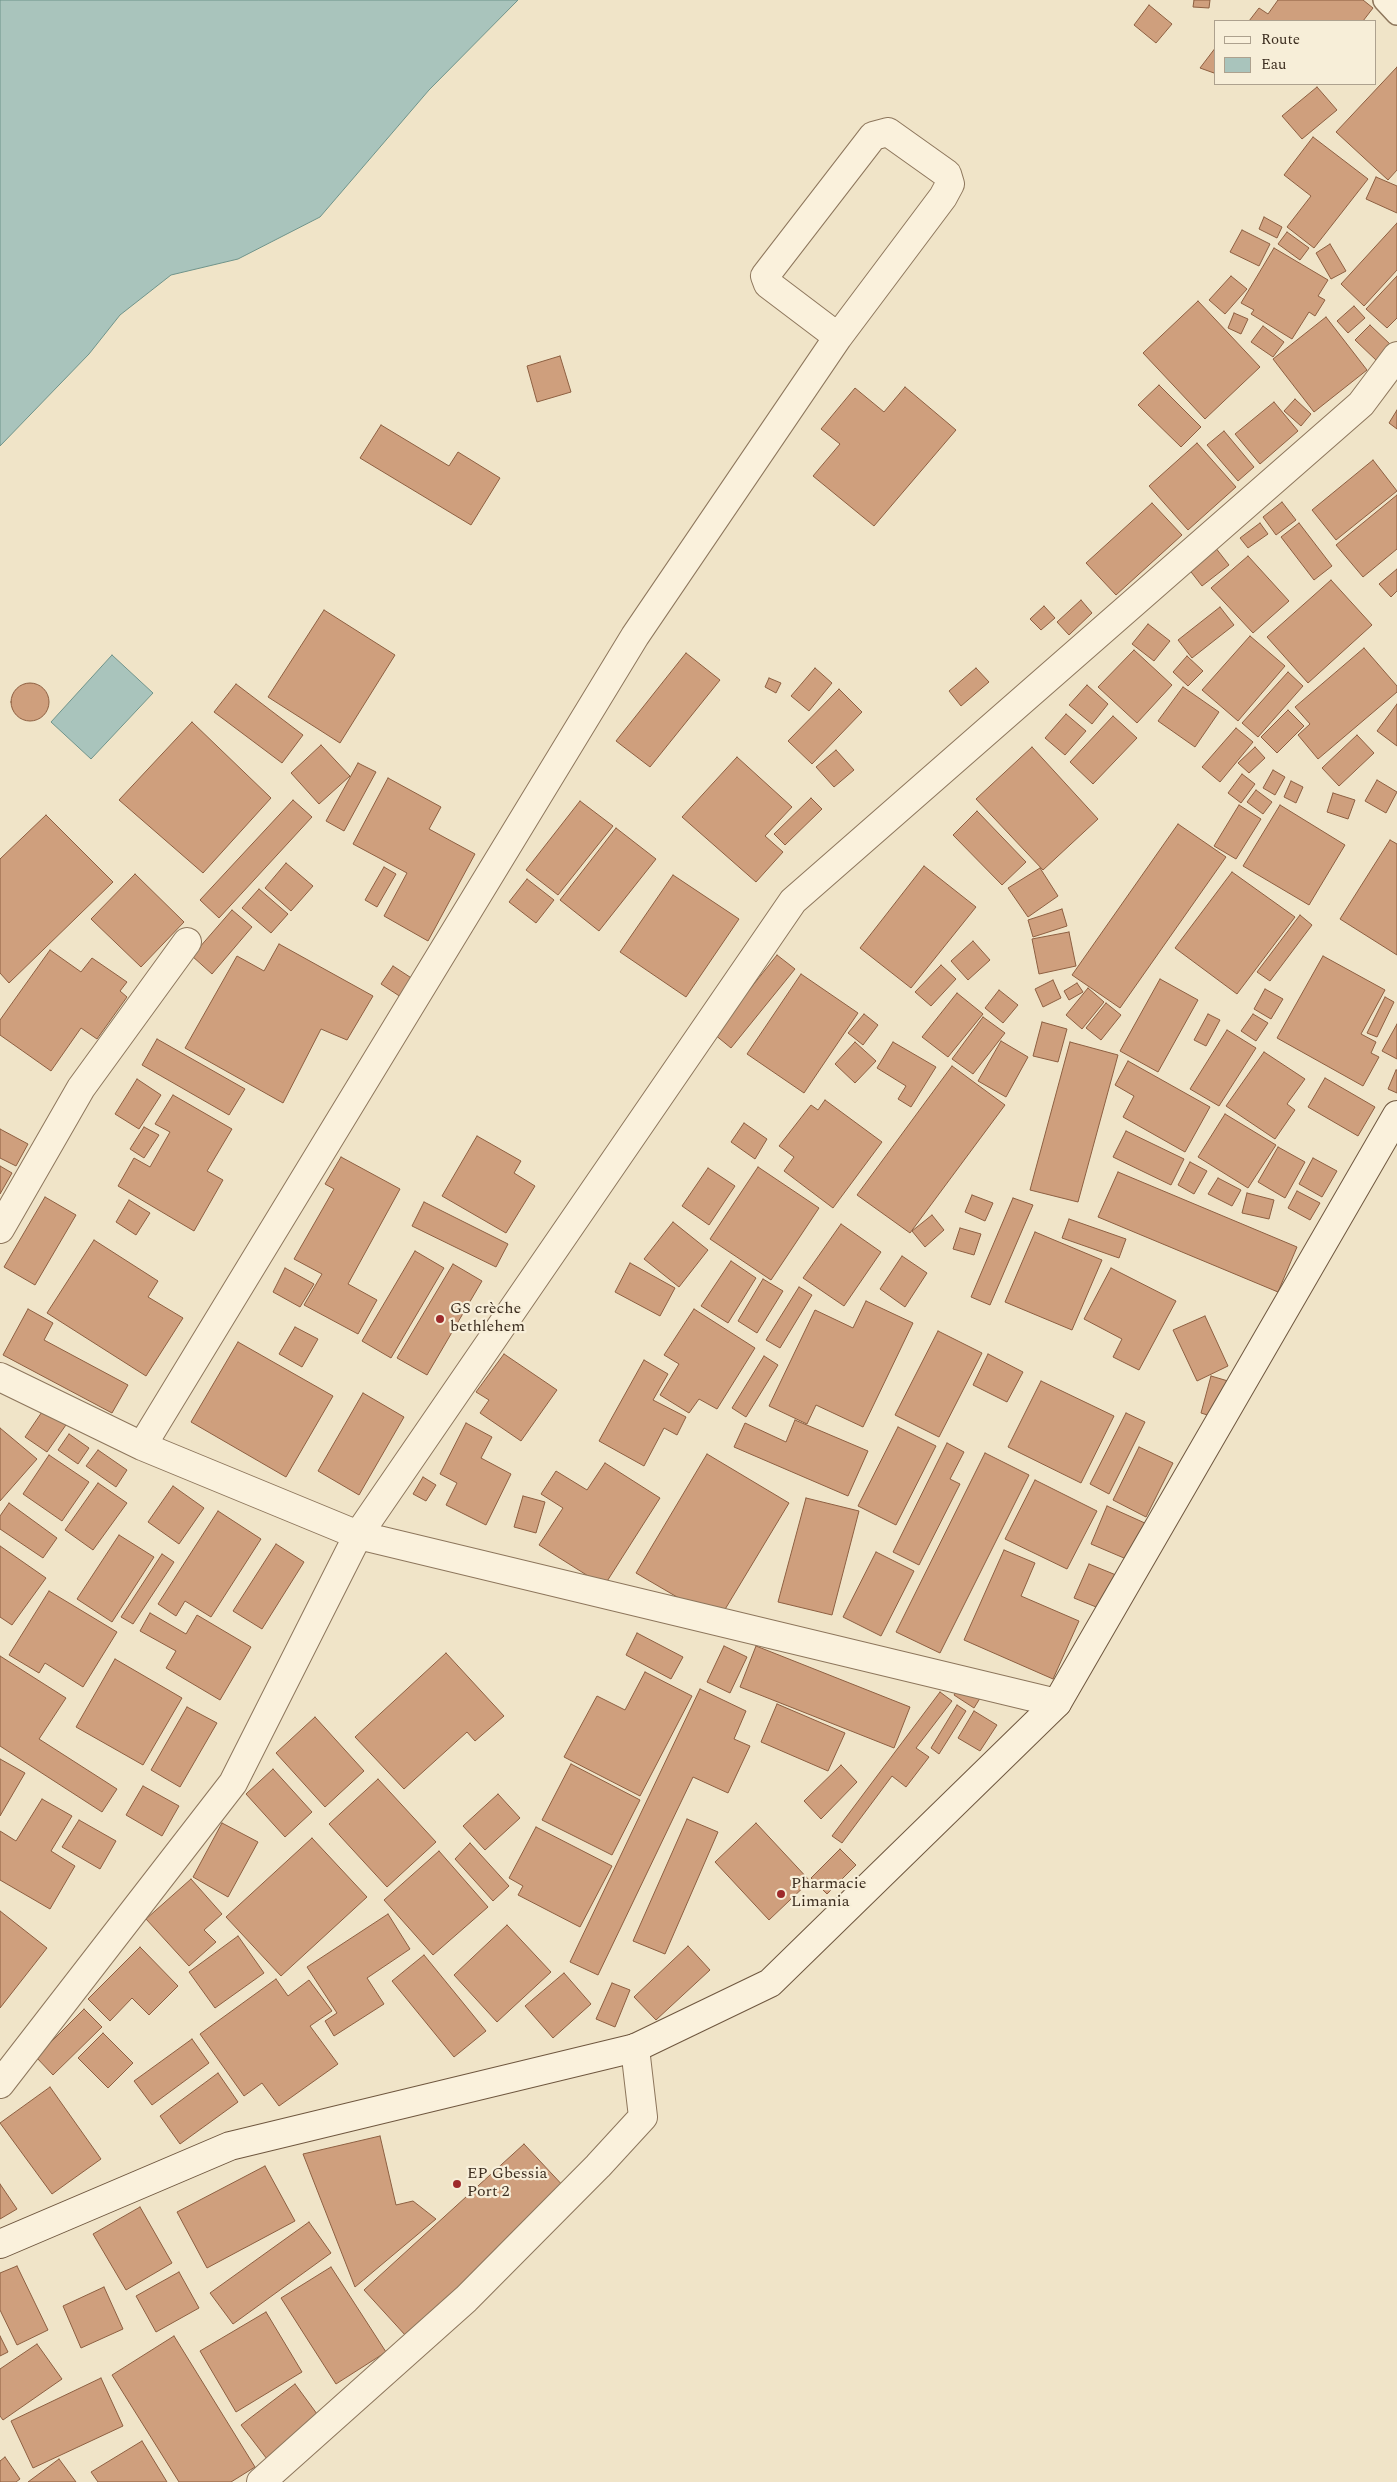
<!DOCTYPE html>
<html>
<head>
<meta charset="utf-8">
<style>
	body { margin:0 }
	#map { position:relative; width:1397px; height:2482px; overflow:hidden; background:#f0e4c8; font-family:Spectral,serif }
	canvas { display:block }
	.legend { position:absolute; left:1214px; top:20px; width:162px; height:65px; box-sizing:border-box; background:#f7eed8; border:1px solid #ada18e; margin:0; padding:6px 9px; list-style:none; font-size:15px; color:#3d2e20 }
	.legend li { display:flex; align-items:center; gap:10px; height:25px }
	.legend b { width:25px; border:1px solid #ada18e }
</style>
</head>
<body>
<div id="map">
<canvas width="1397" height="2482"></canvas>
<ul class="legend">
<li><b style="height:6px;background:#faf1dc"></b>Route</li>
<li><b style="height:14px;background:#a9c4bc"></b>Eau</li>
</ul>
</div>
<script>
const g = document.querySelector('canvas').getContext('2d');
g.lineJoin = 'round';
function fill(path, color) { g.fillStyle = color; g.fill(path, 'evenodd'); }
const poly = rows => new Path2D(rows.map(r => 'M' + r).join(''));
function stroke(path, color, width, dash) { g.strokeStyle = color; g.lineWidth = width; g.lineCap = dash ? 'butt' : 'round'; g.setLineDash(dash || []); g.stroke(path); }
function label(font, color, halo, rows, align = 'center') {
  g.font = font + ' Spectral,serif'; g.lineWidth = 4.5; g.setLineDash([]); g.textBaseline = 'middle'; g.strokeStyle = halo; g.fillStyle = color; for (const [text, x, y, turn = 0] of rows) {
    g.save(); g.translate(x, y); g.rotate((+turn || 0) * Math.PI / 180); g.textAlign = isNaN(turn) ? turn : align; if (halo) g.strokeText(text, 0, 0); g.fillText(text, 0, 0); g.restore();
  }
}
const water = poly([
	[0,0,518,0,429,90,320,217,238,259,171,275,120,315,89,354,0,446,0,0],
	[112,655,153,693,91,759,51,722,112,655]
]);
const building = poly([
	[1194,0,1210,0,1209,8,1193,7,1194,0],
	[1278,0,1363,0,1373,8,1363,21,1249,21,1259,8,1268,14,1278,0],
	[1149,5,1172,24,1156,43,1134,25,1149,5],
	[1216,47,1216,68,1214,73,1200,68,1216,47],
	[1397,67,1397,170,1388,180,1336,132,1397,67],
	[1317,87,1337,110,1302,139,1282,116,1317,87],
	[1313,137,1368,179,1314,248,1287,227,1311,196,1284,175,1313,137],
	[1376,177,1397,186,1397,213,1366,199,1376,177],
	[1264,217,1282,227,1277,238,1259,229,1264,217],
	[1397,223,1397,270,1364,306,1341,284,1397,223],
	[1242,230,1270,244,1259,266,1230,252,1242,230],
	[1287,232,1309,248,1300,260,1278,244,1287,232],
	[1330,244,1346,271,1331,279,1316,253,1330,244],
	[1274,248,1328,280,1318,296,1325,300,1315,316,1309,312,1292,339,1251,314,1254,310,1241,303,1274,248],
	[1231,276,1247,289,1225,314,1209,300,1231,276],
	[1397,276,1397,318,1387,328,1366,309,1397,276],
	[1198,301,1260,367,1205,419,1143,353,1198,301],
	[1354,306,1365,318,1348,333,1337,321,1354,306],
	[1234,313,1248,319,1241,334,1228,328,1234,313],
	[1326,317,1367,370,1314,412,1273,359,1326,317],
	[1370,325,1391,345,1377,361,1355,340,1370,325],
	[1263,326,1284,342,1273,357,1251,342,1263,326],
	[560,356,571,392,537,402,527,366,560,356],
	[1159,385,1201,427,1181,447,1138,405,1159,385],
	[905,387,956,430,874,526,813,476,840,444,821,429,855,388,884,412,905,387],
	[1295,399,1311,414,1301,426,1284,411,1295,399],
	[1274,402,1298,431,1260,464,1235,434,1274,402],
	[1397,410,1397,429,1389,423,1397,410],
	[381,425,449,466,458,452,500,478,471,525,360,458,381,425],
	[1224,431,1254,467,1238,481,1207,445,1224,431],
	[1197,443,1236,487,1188,530,1149,486,1197,443],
	[1373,460,1397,491,1336,540,1312,510,1373,460],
	[1397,495,1397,549,1363,577,1336,545,1397,495],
	[1282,502,1296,520,1276,535,1263,517,1282,502],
	[1152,503,1182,535,1116,595,1086,563,1152,503],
	[1260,523,1268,534,1248,548,1240,538,1260,523],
	[1299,523,1332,566,1314,580,1281,537,1299,523],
	[1215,547,1229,565,1202,586,1188,568,1215,547],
	[1248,556,1289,601,1253,633,1211,588,1248,556],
	[1397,569,1397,591,1391,597,1379,584,1397,569],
	[1331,580,1372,625,1308,683,1267,637,1331,580],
	[1081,600,1092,613,1069,635,1057,622,1081,600],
	[1044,606,1055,618,1041,630,1030,619,1044,606],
	[1220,607,1234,625,1192,658,1178,640,1220,607],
	[324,610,395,655,340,743,268,697,324,610],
	[1148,624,1170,641,1154,661,1132,644,1148,624],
	[1250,636,1285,666,1238,721,1202,690,1250,636],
	[1364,648,1397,686,1397,692,1318,759,1298,735,1310,724,1295,707,1364,648],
	[1134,650,1172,685,1137,723,1098,687,1134,650],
	[686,653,720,680,650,767,616,741,686,653],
	[1187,656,1203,671,1188,686,1173,672,1187,656],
	[815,668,832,683,809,711,791,696,815,668],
	[976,668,989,682,961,706,949,691,976,668],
	[1288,672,1303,686,1258,737,1242,723,1288,672],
	[769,678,781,683,776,693,765,687,769,678],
	'11 702a19 19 0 1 1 38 0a19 19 0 1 1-38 0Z',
	[236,684,303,735,282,763,214,712,236,684],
	[1087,685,1108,704,1092,724,1069,705,1087,685],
	[1183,687,1219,712,1195,747,1158,721,1183,687],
	[839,689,862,712,812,764,788,741,839,689],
	[1397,704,1397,746,1377,731,1397,704],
	[1288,710,1304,726,1277,753,1261,737,1288,710],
	[1066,714,1086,731,1065,755,1045,738,1066,714],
	[1113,716,1137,738,1093,784,1070,762,1113,716],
	[192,722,271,798,203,873,119,800,192,722],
	[1236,728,1253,742,1220,782,1202,767,1236,728],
	[1357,735,1374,753,1339,786,1322,768,1357,735],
	[321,745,350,776,319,804,291,773,321,745],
	[1032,747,1098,819,1043,870,976,799,1032,747],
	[1255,747,1265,758,1249,773,1238,763,1255,747],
	[836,750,854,770,834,787,816,767,836,750],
	[737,757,792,807,765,836,783,852,756,882,682,817,737,757],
	[358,763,376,772,344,831,326,821,358,763],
	[1273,770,1285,777,1275,795,1263,788,1273,770],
	[1242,774,1255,784,1241,803,1228,793,1242,774],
	[388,778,441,807,429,829,475,854,428,941,384,916,407,873,353,844,388,778],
	[1377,780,1397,792,1386,813,1365,801,1377,780],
	[1291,781,1303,787,1296,803,1284,797,1291,781],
	[1256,790,1272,802,1263,814,1247,802,1256,790],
	[1333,793,1355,800,1348,819,1327,812,1333,793],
	[811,798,822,809,785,845,774,834,811,798],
	[293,800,312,817,219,918,200,900,293,800],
	[580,801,613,826,558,895,526,870,580,801],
	[1239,805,1261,819,1236,859,1214,846,1239,805],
	[1280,805,1345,845,1309,905,1243,866,1280,805],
	[977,811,1026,862,1002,885,953,835,977,811],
	[46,815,113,882,9,983,0,973,0,859,46,815],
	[1178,824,1226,857,1120,1008,1072,975,1178,824],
	[616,828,656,859,599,931,560,900,616,828],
	[1390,840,1397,844,1397,955,1340,919,1390,840],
	[286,863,313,886,291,911,265,888,286,863],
	[924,866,976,907,911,988,860,948,924,866],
	[384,867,396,874,377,907,365,900,384,867],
	[1040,868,1058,896,1028,917,1008,888,1040,868],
	[1232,872,1295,917,1237,994,1175,948,1232,872],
	[135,874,184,922,141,967,91,919,135,874],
	[673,875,739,919,686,997,620,952,673,875],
	[527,879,554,900,536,923,509,902,527,879],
	[259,889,288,914,271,933,242,908,259,889],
	[1062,909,1067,926,1033,937,1028,920,1062,909],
	[232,910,252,927,212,974,192,956,232,910],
	[1300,915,1312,925,1270,981,1257,972,1300,915],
	[1069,932,1076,966,1039,974,1032,939,1069,932],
	[973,941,990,960,968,980,951,961,973,941],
	[279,944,373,996,347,1040,321,1029,283,1103,185,1048,237,956,264,971,279,944],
	[50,950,81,972,92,958,127,982,120,991,127,997,97,1039,81,1028,51,1071,0,1035,0,1020,50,950],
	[777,955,795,969,731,1048,714,1034,777,955],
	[1323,956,1385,990,1361,1034,1376,1042,1371,1053,1379,1057,1363,1086,1277,1038,1323,956],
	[941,965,956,979,931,1006,915,992,941,965],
	[393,966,416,981,404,999,381,984,393,966],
	[801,974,858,1013,804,1093,747,1054,801,974],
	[1160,979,1198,1000,1158,1072,1120,1051,1160,979],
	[1053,980,1061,998,1043,1007,1035,989,1053,980],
	[1077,983,1083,992,1069,1000,1064,991,1077,983],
	[1088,988,1104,1002,1082,1029,1066,1015,1088,988],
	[1265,989,1283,999,1271,1019,1254,1009,1265,989],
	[999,990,1018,1005,1003,1023,985,1008,999,990],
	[957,993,983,1014,948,1057,922,1037,957,993],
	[1385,997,1394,1002,1377,1037,1367,1033,1385,997],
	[1106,1003,1121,1015,1101,1040,1086,1028,1106,1003],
	[864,1014,878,1025,863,1045,848,1033,864,1014],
	[1208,1014,1220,1020,1206,1046,1194,1040,1208,1014],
	[1253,1014,1268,1023,1256,1041,1241,1031,1253,1014],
	[983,1017,1005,1033,973,1074,952,1059,983,1017],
	[1042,1022,1067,1029,1058,1062,1033,1056,1042,1022],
	[1397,1024,1397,1059,1382,1051,1397,1024],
	[1227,1030,1256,1048,1219,1106,1190,1089,1227,1030],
	[157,1039,245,1089,229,1115,142,1065,157,1039],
	[1001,1041,1028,1057,1006,1097,978,1081,1001,1041],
	[855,1042,876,1061,855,1083,835,1064,855,1042],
	[893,1042,936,1067,911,1107,898,1099,906,1086,877,1068,893,1042],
	[1070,1042,1118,1055,1078,1202,1030,1190,1070,1042],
	[1264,1052,1305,1079,1287,1104,1295,1110,1275,1139,1226,1106,1264,1052],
	[1128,1061,1210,1107,1185,1152,1123,1117,1134,1096,1115,1085,1128,1061],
	[952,1066,1005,1105,910,1233,857,1195,952,1066],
	[1396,1070,1397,1070,1397,1093,1388,1089,1396,1070],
	[1325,1078,1375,1107,1358,1136,1308,1107,1325,1078],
	[137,1079,161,1095,139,1129,115,1114,137,1079],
	[173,1095,232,1129,207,1171,223,1180,194,1231,118,1186,134,1158,150,1167,170,1132,155,1124,173,1095],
	[825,1100,882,1142,833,1208,784,1171,794,1157,779,1146,811,1105,818,1110,825,1100],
	[1225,1114,1276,1145,1248,1188,1198,1157,1225,1114],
	[744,1123,767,1139,755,1159,731,1142,744,1123],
	[144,1127,159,1135,144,1158,130,1149,144,1127],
	[0,1129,28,1144,16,1166,0,1158,0,1129],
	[1126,1131,1184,1159,1171,1185,1113,1157,1126,1131],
	[477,1136,521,1161,514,1173,535,1186,506,1233,442,1196,477,1136],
	[1278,1147,1305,1162,1285,1198,1258,1182,1278,1147],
	[341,1157,400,1189,348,1284,377,1300,358,1334,304,1305,322,1274,294,1259,334,1189,325,1184,341,1157],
	[1313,1158,1337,1171,1322,1197,1299,1184,1313,1158],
	[1190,1162,1207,1171,1194,1194,1178,1185,1190,1162],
	[0,1166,12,1173,0,1194,0,1166],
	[758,1167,819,1208,771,1280,710,1239,758,1167],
	[708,1168,735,1186,709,1225,682,1206,708,1168],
	[1118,1172,1297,1247,1278,1292,1098,1217,1118,1172],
	[1218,1178,1241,1190,1232,1206,1208,1194,1218,1178],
	[1297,1191,1320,1203,1310,1220,1288,1208,1297,1191],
	[1247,1193,1274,1200,1269,1219,1242,1213,1247,1193],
	[972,1195,993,1203,985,1221,965,1212,972,1195],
	[45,1197,76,1215,35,1285,4,1267,45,1197],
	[1013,1198,1033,1205,990,1305,971,1297,1013,1198],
	[129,1200,150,1213,136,1235,116,1222,129,1200],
	[424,1202,508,1244,496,1267,412,1226,424,1202],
	[932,1215,944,1230,925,1247,912,1231,932,1215],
	[1069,1219,1126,1239,1119,1258,1062,1238,1069,1219],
	[673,1222,708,1250,679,1287,644,1259,673,1222],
	[841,1224,881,1252,844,1306,803,1278,841,1224],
	[960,1228,981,1234,974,1255,953,1249,960,1228],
	[1035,1232,1102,1260,1072,1330,1005,1302,1035,1232],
	[94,1240,158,1281,148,1297,183,1318,146,1376,47,1313,94,1240],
	[415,1251,444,1268,391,1358,362,1341,415,1251],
	[902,1256,927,1273,905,1307,880,1289,902,1256],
	[731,1261,756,1278,728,1323,701,1306,731,1261],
	[630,1263,675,1288,660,1316,615,1292,630,1263],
	[453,1264,482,1281,427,1375,397,1358,453,1264],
	[285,1268,314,1284,300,1307,273,1292,285,1268],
	[1111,1268,1176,1301,1139,1370,1113,1357,1122,1339,1084,1319,1111,1268],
	[763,1279,783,1291,757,1333,738,1321,763,1279],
	[799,1287,812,1295,780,1348,766,1340,799,1287],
	[866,1301,913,1323,863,1427,816,1405,807,1424,769,1406,815,1310,853,1328,866,1301],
	[28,1309,53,1323,44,1340,128,1385,112,1413,3,1355,28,1309],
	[694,1309,755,1348,717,1409,699,1399,689,1413,660,1395,679,1364,664,1355,694,1309],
	[1205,1316,1228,1366,1197,1381,1173,1330,1205,1316],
	[295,1327,318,1339,302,1367,279,1354,295,1327],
	[938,1331,982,1353,939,1437,895,1415,938,1331],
	[238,1342,333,1396,286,1477,191,1422,238,1342],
	[504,1354,557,1390,521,1441,480,1413,489,1400,476,1392,504,1354],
	[988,1354,1023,1372,1007,1402,973,1385,988,1354],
	[764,1356,778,1365,746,1417,732,1408,764,1356],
	[644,1360,668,1374,653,1400,686,1417,677,1435,664,1428,644,1466,599,1441,644,1360],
	[1211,1376,1228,1381,1217,1418,1201,1413,1211,1376],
	[1041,1381,1114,1416,1081,1483,1008,1447,1041,1381],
	[363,1393,404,1417,359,1495,318,1471,363,1393],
	[46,1406,68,1422,47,1452,25,1437,46,1406],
	[1126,1413,1145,1422,1109,1494,1090,1484,1126,1413],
	[795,1420,868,1451,848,1496,734,1447,745,1423,786,1442,795,1420],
	[466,1423,492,1437,481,1458,511,1474,486,1525,446,1505,457,1483,440,1474,466,1423],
	[898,1427,936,1446,896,1525,858,1506,898,1427],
	[0,1428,37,1459,0,1501,0,1428],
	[69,1434,89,1448,78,1464,58,1450,69,1434],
	[947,1443,964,1452,950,1479,960,1484,919,1565,893,1552,947,1443],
	[1139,1447,1173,1463,1146,1517,1113,1500,1139,1447],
	[98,1450,127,1470,116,1487,86,1466,98,1450],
	[985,1453,1029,1475,940,1653,896,1632,985,1453],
	[707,1454,789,1503,718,1621,636,1573,707,1454],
	[49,1455,89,1482,62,1521,23,1494,49,1455],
	[605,1463,660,1498,604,1586,539,1545,563,1508,541,1494,556,1471,587,1490,605,1463],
	[423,1477,436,1485,426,1501,413,1494,423,1477],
	[1035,1480,1097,1511,1067,1569,1005,1539,1035,1480],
	[98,1483,127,1503,93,1550,65,1530,98,1483],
	[173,1486,204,1508,179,1544,148,1522,173,1486],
	[523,1496,545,1502,536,1533,514,1527,523,1496],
	[806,1498,859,1511,832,1615,778,1602,806,1498],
	[9,1503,57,1538,43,1558,0,1529,0,1516,9,1503],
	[1107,1506,1147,1524,1131,1561,1091,1544,1107,1506],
	[218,1511,261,1539,211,1617,185,1601,176,1616,158,1604,218,1511],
	[119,1535,154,1557,112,1622,77,1599,119,1535],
	[276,1544,304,1562,262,1629,233,1611,276,1544],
	[0,1546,46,1578,12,1625,0,1617,0,1546],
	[1004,1550,1035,1563,1021,1596,1079,1621,1053,1679,964,1640,1004,1550],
	[876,1552,914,1571,881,1636,843,1617,876,1552],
	[162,1554,174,1562,133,1624,121,1617,162,1554],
	[1089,1564,1116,1575,1101,1609,1074,1598,1089,1564],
	[49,1591,117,1632,83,1687,45,1663,39,1673,9,1655,49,1591],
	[150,1613,186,1634,197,1615,251,1647,220,1700,166,1668,176,1651,140,1631,150,1613],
	[637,1633,683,1657,671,1679,626,1655,637,1633],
	[724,1646,747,1657,730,1693,707,1682,724,1646],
	[756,1646,910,1707,894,1748,740,1687,756,1646],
	[446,1653,504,1716,475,1741,467,1732,404,1789,355,1737,446,1653],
	[0,1656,66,1698,39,1739,117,1789,102,1812,0,1746,0,1656],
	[115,1659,182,1698,143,1765,76,1727,115,1659],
	[645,1672,692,1696,640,1796,564,1757,597,1696,625,1710,645,1672],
	[962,1682,982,1695,974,1708,954,1695,962,1682],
	[700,1689,746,1711,734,1739,750,1746,728,1793,693,1777,598,1975,570,1962,700,1689],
	[940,1692,952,1701,916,1748,929,1757,906,1787,892,1776,842,1843,832,1836,940,1692],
	[777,1704,845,1733,828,1771,761,1742,777,1704],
	[957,1705,966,1711,939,1754,931,1748,957,1705],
	[187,1707,217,1723,180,1787,151,1770,187,1707],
	[974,1711,997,1725,980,1751,958,1738,974,1711],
	[315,1717,364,1771,325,1807,276,1753,315,1717],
	[0,1759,25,1773,0,1816,0,1759],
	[571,1764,640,1800,612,1855,542,1820,571,1764],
	[841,1765,857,1782,821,1819,804,1801,841,1765],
	[273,1769,312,1812,285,1837,246,1794,273,1769],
	[378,1779,436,1842,387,1887,329,1824,378,1779],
	[143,1786,179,1806,162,1836,126,1815,143,1786],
	[498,1794,520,1818,485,1850,463,1826,498,1794],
	[42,1799,72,1816,51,1851,75,1866,50,1909,0,1880,0,1831,16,1841,42,1799],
	[687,1819,718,1832,665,1954,633,1941,687,1819],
	[79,1820,116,1841,100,1869,62,1847,79,1820],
	[222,1823,258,1842,228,1897,193,1877,222,1823],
	[756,1823,810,1881,769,1920,715,1862,756,1823],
	[536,1827,612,1866,580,1927,518,1895,523,1886,509,1878,536,1827],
	[312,1838,367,1897,281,1976,226,1917,312,1838],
	[470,1843,509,1886,493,1901,455,1859,470,1843],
	[840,1849,856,1865,827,1894,811,1878,840,1849],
	[439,1851,488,1907,433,1955,384,1900,439,1851],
	[191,1879,222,1914,204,1930,216,1942,189,1966,146,1919,191,1879],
	[0,1911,47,1948,0,2008,0,1911],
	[388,1914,410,1949,367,1978,384,2004,334,2036,325,2021,337,2013,307,1967,388,1914],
	[507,1925,551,1972,497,2022,454,1975,507,1925],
	[238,1936,264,1973,215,2008,189,1972,238,1936],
	[688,1946,710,1970,656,2020,634,1997,688,1946],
	[140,1947,178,1986,149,2015,132,1998,110,2021,88,1999,140,1947],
	[424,1955,486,2031,454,2057,392,1981,424,1955],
	[564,1973,591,2004,553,2038,525,2006,564,1973],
	[276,1979,288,1996,309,1980,332,2011,310,2026,338,2064,279,2106,262,2083,244,2096,200,2034,276,1979],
	[612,1983,630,1990,615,2027,596,2019,612,1983],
	[84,2009,102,2027,53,2075,36,2057,84,2009],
	[103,2033,133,2063,108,2088,78,2058,103,2033],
	[192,2039,209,2063,152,2105,134,2081,192,2039],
	[218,2073,238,2102,180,2144,160,2116,218,2073],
	[50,2087,101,2159,52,2194,0,2123,50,2087],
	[380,2136,396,2205,413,2201,436,2219,355,2287,303,2154,380,2136],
	[524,2144,567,2190,406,2336,364,2290,524,2144],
	[265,2166,295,2221,207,2268,177,2212,265,2166],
	[0,2184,17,2209,0,2219,0,2184],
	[140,2207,172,2263,126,2290,93,2234,140,2207],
	[309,2222,331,2253,233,2324,210,2293,309,2222],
	[17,2266,48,2330,17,2345,0,2310,0,2273,17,2266],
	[331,2267,386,2352,336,2384,281,2298,331,2267],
	[179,2272,199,2308,156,2332,136,2296,179,2272],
	[104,2287,123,2329,81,2348,63,2306,104,2287],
	[266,2312,302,2372,236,2412,200,2351,266,2312],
	[0,2336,8,2352,0,2356,0,2336],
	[174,2336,255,2467,231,2482,179,2482,112,2375,174,2336],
	[37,2344,62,2379,3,2420,0,2416,0,2369,37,2344],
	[101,2378,123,2426,33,2468,11,2421,101,2378],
	[295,2384,320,2418,267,2459,241,2425,295,2384],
	[142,2441,167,2482,98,2482,91,2472,142,2441],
	[5,2457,20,2479,16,2482,0,2482,0,2461,5,2457],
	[59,2459,76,2482,28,2482,59,2459]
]);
const lane = poly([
	[1384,0,1397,14]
]);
const street = poly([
	[888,132,947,174,950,184,943,197,838,337,768,284,765,276,873,136,888,132],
	[0,1229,81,1088,187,942],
	[0,1377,142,1446,358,1535,1057,1703],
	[142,1446,635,636,838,337],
	[0,2084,233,1783,358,1535,793,901,1361,404,1397,356],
	[261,2482,466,2299,598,2166,643,2117,635,2048]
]);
const secondary = poly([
	[0,2244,230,2146,635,2048,770,1983,1057,1703,1397,1115]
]);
const markers = [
	[440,1319,5,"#9e2a2b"],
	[781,1894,5,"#9e2a2b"],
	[457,2184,5,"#9e2a2b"]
];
const poiNames = [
	["GS crèche",450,1310],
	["bethlehem",450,1328],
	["Pharmacie",791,1885],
	["Limania",791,1903],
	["EP Gbessia",467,2175],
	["Port 2",467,2193]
];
fill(water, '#a9c4bc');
stroke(water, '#6f938a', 1);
fill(building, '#cf9f7d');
stroke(building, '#8d5f41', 1);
stroke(lane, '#8d765c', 24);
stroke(street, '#8d765c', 30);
stroke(secondary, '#6f573f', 30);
stroke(lane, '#faf1dc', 21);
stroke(street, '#faf1dc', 28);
stroke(secondary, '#faf1dc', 28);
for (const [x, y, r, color] of markers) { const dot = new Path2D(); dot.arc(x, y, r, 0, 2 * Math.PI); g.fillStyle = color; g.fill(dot); stroke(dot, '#f7eed8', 2); }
label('16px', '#3d2e20', '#f7eed8', poiNames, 'left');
</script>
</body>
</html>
